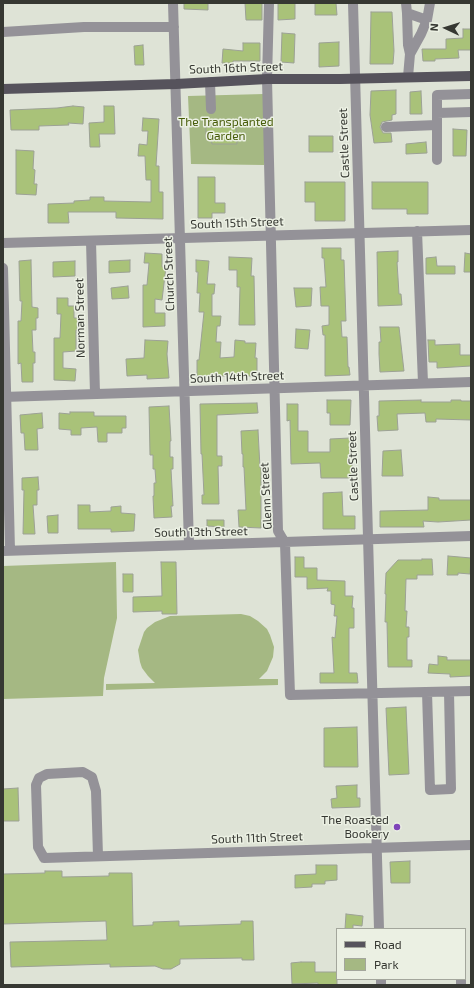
<!DOCTYPE html>
<style>
body{margin:0}
#map{position:relative;width:474px;height:988px;overflow:hidden;background:#dee3d6;font-family:"Exo 2",sans-serif}
canvas{display:block}
.frame{position:absolute;inset:0;border:4px solid #363832;pointer-events:none}
.legend{position:absolute;left:336px;top:928px;width:130px;height:52px;box-sizing:border-box;background:#ebf0e3;border:1px solid #a3a69c;margin:0;padding:5px 7px;list-style:none;font-size:12px;color:#363832}
.legend li{display:flex;align-items:center;gap:8px;height:20px}
.legend b{width:20px;border:1px solid #a3a69c}
.north{position:absolute;left:426px;top:8px;width:40px;height:40px;-webkit-text-stroke:3px #ebf0e3;paint-order:stroke;rotate:274deg;font-size:11px;font-weight:700;line-height:16px;text-align:center;color:#363832}
.north::after{content:'';display:block;margin:auto;width:14px;height:18px;background:#363832;clip-path:polygon(50% 0,100% 100%,50% 72%,0 100%)}
</style>
<div id="map">
<canvas width="474" height="988"></canvas>
<div class="frame"></div>
<ul class="legend">
<li><b style="height:5px;background:#56535c"></b>Road</li>
<li><b style="height:11px;background:#a5b883"></b>Park</li>
</ul>
<div class="north">N</div>
</div>
<script>
const g = document.querySelector('canvas').getContext('2d');
g.lineJoin = 'round';
function fillPath(path, color) {
  g.fillStyle = color;
  g.fill(path, 'evenodd');
}
function toPath(rows) {
  const path = new Path2D();
  for (const r of rows) {
    path.moveTo(r[0], r[1]);
    for (let i = 2; i < r.length; i += 2) path.lineTo(r[i], r[i + 1]);
  }
  return path;
}
function strokePath(path, color, width, dash) {
  g.strokeStyle = color;
  g.lineWidth = width;
  g.lineCap = dash ? 'butt' : 'round';
  g.setLineDash(dash || []);
  g.stroke(path);
}
function drawText(font, color, halo, rows, align = 'center') {
  g.font = font + ' "Exo 2",sans-serif';
  g.lineWidth = 3;
  g.setLineDash([]);
  g.textBaseline = 'middle';
  g.strokeStyle = halo;
  g.fillStyle = color;
  for (const [text, x, y, turn = 0] of rows) {
    g.save();
    g.translate(x, y);
    g.rotate((+turn || 0) * Math.PI / 180);
    g.textAlign = isNaN(turn) ? turn : align;
    if (halo) g.strokeText(text, 0, 0);
    g.fillText(text, 0, 0);
    g.restore();
  }
}
const green = toPath([
 [264,94,264,165,191,164,188,96],
 [116,562,117,618,104,678,103,696,3,699,3,566],
 [241,614,250,616,258,621,267,629,270,635,274,647,273,657,267,671,259,679,278,679,278,685,106,690,106,684,155,683,148,676,142,668,140,662,138,650,144,632,147,628,155,622,170,616]
]);
const building = toPath([
 [184,3,208,3,208,10,184,9,184,3],
 [245,3,262,3,262,20,246,20,245,3],
 [278,3,295,3,295,19,278,20,278,3],
 [315,3,336,3,337,15,315,15,315,3],
 [371,12,392,12,394,51,393,64,370,64,371,12],
 [463,29,471,29,471,50,458,50,459,58,435,59,435,61,423,61,422,49,446,49,446,39,463,38,463,29],
 [282,33,295,34,294,63,281,62,282,33],
 [339,42,339,66,319,67,319,43,339,42],
 [243,43,260,43,260,61,233,61,233,63,222,63,223,49,243,51,243,43],
 [143,45,144,65,135,65,134,46,143,45],
 [396,90,396,114,392,115,392,120,382,122,380,127,383,133,391,133,392,142,374,143,370,115,371,91,396,90],
 [421,91,422,114,410,114,410,92,421,91],
 [73,106,84,107,83,124,68,123,69,125,39,126,39,130,11,130,10,110,57,108,73,106],
 [104,106,114,106,115,134,99,134,100,147,90,147,89,123,104,122,104,106],
 [143,118,159,119,156,166,159,166,159,192,163,192,163,219,116,218,116,212,68,212,69,223,48,223,48,204,74,203,74,201,90,200,90,197,104,197,104,201,151,202,151,180,146,180,145,156,138,156,139,144,147,145,148,131,142,131,143,118],
 [206,127,236,127,237,144,212,144,211,138,206,138,206,127],
 [453,129,467,130,466,156,453,156,453,129],
 [309,136,333,136,333,152,309,152,309,136],
 [426,142,427,153,406,154,406,144,426,142],
 [16,150,34,151,33,169,35,170,34,184,37,184,36,195,16,194,16,150],
 [198,177,215,177,215,203,225,203,225,213,212,213,212,218,198,218,198,177],
 [305,182,345,182,345,221,315,221,315,202,305,202,305,182],
 [372,182,428,182,428,214,407,214,407,209,372,209,372,182],
 [322,248,341,248,341,260,344,260,346,321,341,321,342,337,347,337,348,367,349,367,350,375,325,376,325,335,323,335,322,326,329,325,329,306,321,306,320,287,326,287,324,258,322,258,322,248],
 [398,251,398,262,397,262,399,294,401,294,402,305,378,306,377,252,398,251],
 [145,253,162,254,162,267,166,267,162,300,155,299,155,313,165,313,165,326,143,327,143,285,147,285,149,263,144,263,145,253],
 [465,253,471,254,471,272,464,272,465,253],
 [229,257,252,258,251,276,254,276,255,325,239,325,240,287,237,287,237,270,229,270,229,257],
 [436,257,437,266,455,266,455,274,426,274,426,258,436,257],
 [31,260,32,307,38,308,38,318,36,318,36,330,32,330,33,352,35,352,35,363,33,363,33,382,22,382,21,363,18,364,18,321,21,321,22,301,20,301,19,261,31,260],
 [130,260,130,272,109,273,109,261,130,260],
 [196,260,209,261,207,284,215,284,214,294,212,294,212,316,221,316,220,326,217,326,216,342,221,342,220,358,234,357,235,340,245,341,245,343,256,343,255,358,257,358,257,376,208,376,208,378,197,378,197,360,199,360,204,312,199,312,200,293,197,293,198,272,196,272,196,260],
 [75,261,75,276,53,277,53,262,75,261],
 [128,286,129,298,112,299,111,288,128,286],
 [294,288,312,288,311,306,296,307,294,288],
 [57,298,68,298,68,306,74,306,74,318,78,318,77,331,76,330,76,351,63,352,63,368,76,369,75,381,54,380,54,338,60,338,61,314,57,314,57,298],
 [380,327,399,327,404,371,380,372,379,354,379,342,381,342,380,327],
 [296,329,310,330,308,349,295,348,296,329],
 [145,340,168,341,167,354,169,378,147,379,147,375,127,376,126,359,144,358,145,340],
 [428,340,435,340,435,345,460,344,460,355,471,355,471,366,437,368,437,362,429,362,428,340],
 [327,400,351,400,350,425,330,425,330,413,327,413,327,400],
 [421,400,421,402,451,402,451,400,461,400,461,401,471,401,471,420,436,419,436,422,426,422,425,413,397,414,398,430,378,431,377,416,379,416,379,401,421,400],
 [257,403,258,413,217,415,217,456,222,456,222,466,218,466,219,504,202,504,202,495,204,495,202,454,201,454,200,404,257,403],
 [287,404,298,404,298,431,308,431,308,452,330,452,330,439,350,438,350,452,352,452,352,478,321,478,320,463,291,464,290,420,287,421,287,404],
 [169,406,171,441,170,441,170,457,173,457,173,469,171,469,173,506,171,506,172,517,154,518,153,496,154,496,154,483,156,483,155,469,153,469,153,455,150,455,149,407,169,406],
 [70,412,94,412,94,416,126,416,126,428,122,428,122,433,107,433,107,442,98,442,97,427,81,428,81,435,71,435,71,430,59,429,59,413,70,414,70,412],
 [42,413,43,428,37,429,38,450,25,450,24,433,21,433,20,415,42,413],
 [258,430,260,468,261,468,261,528,239,527,238,510,246,510,244,467,243,467,243,454,242,454,241,431,258,430],
 [401,450,403,476,382,476,383,451,401,450],
 [38,477,39,490,37,490,37,505,33,505,35,534,23,534,24,490,22,490,22,478,38,477],
 [342,492,343,516,355,516,355,529,323,529,323,493,342,492],
 [428,497,439,498,439,500,471,500,471,520,438,522,423,521,424,527,380,527,380,511,428,510,428,497],
 [78,505,90,505,90,512,111,511,111,507,121,506,121,513,135,514,134,531,111,532,111,529,78,529,78,505],
 [58,515,58,533,48,533,47,516,58,515],
 [207,520,224,520,224,527,207,526,207,520],
 [448,556,471,558,470,574,458,573,458,575,447,575,448,556],
 [295,557,304,557,304,568,317,568,317,580,345,581,345,596,353,596,352,608,354,608,354,628,349,628,349,673,357,673,358,683,320,683,320,673,334,673,332,637,335,638,337,616,334,616,335,605,331,604,331,591,327,591,328,588,307,589,307,577,295,577,295,557],
 [422,559,432,559,433,575,417,575,417,579,406,579,405,611,407,611,406,627,409,627,409,637,407,637,407,660,412,660,412,667,388,667,387,622,385,622,386,594,385,594,386,573,398,560,422,560,422,559],
 [161,562,176,562,177,614,162,614,162,611,133,612,133,597,162,596,161,562],
 [123,574,133,574,133,592,123,592,123,574],
 [438,656,447,657,447,660,471,660,471,676,450,677,450,674,428,673,429,664,438,665,438,656],
 [406,707,409,774,389,775,386,708,406,707],
 [357,727,358,767,324,767,324,728,357,727],
 [357,785,357,798,360,798,360,807,332,808,331,799,337,798,336,786,357,785],
 [18,788,19,821,3,821,3,789,18,788],
 [410,861,410,883,391,883,390,862,410,861],
 [316,865,337,865,337,880,325,881,325,884,312,884,312,887,295,888,295,875,316,874,316,865],
 [45,871,62,871,62,877,109,876,109,873,132,873,133,926,153,925,153,922,179,921,179,926,241,924,241,921,253,921,254,960,242,960,242,958,180,959,180,964,171,969,163,969,155,966,110,967,110,964,11,967,10,942,107,940,106,921,3,924,3,874,45,873,45,871],
 [346,914,363,916,362,926,353,925,353,929,345,929,346,914],
 [301,962,315,962,315,972,337,972,337,985,318,985,318,983,292,984,291,963,301,962]
]);
const minor = toPath([
 [173,3,189,545],
 [269,3,267,79,278,531,285,543,290,695,471,691],
 [353,3,379,929],
 [406,3,407,13,427,20],
 [407,13,408,45,410,54],
 [3,32,84,27,174,27],
 [408,77,410,54,421,34,427,20,430,3],
 [210,82,211,109],
 [437,113,437,95,471,94],
 [386,127,437,125],
 [437,160,437,113,471,112],
 [417,231,423,383],
 [91,241,95,394],
 [3,243,471,230],
 [3,268,10,550],
 [3,397,471,382],
 [3,551,471,536],
 [427,692,430,790,451,789,449,692],
 [98,856,96,791,92,777,83,772,47,774,39,778,36,785,38,847,44,858,471,845],
 [381,979,381,985],
 [461,979,461,985]
]);
const major = toPath([
 [3,89,176,84,267,79,340,79,471,76]
]);
const markers = [
 [397,827,4,"#7e43b9"]
];
const streetNames = [
 ["South 16th Street",236,68,-2],
 ["Castle Street",344,143,-92],
 ["South 15th Street",237,223,-2],
 ["Church Street",169,274,-92],
 ["Norman Street",80,318,-91],
 ["South 14th Street",237,377,-2],
 ["Castle Street",353,466,-92],
 ["Glenn Street",266,496,-93],
 ["South 13th Street",201,532,-1],
 ["South 11th Street",257,838,-2]
];
const parkNames = [
 ["The Transplanted",226,122],
 ["Garden",226,136]
];
const poiNames = [
 ["The Roasted",389,820],
 ["Bookery",389,834]
];
fillPath(green, '#a5b883');
fillPath(building, '#a9c279');
strokePath(building, '#9ca195', 1);
strokePath(minor, '#949298', 10);
strokePath(major, '#56535c', 10);
for (const [x, y, r, color] of markers) {
  const dot = new Path2D();
  dot.arc(x, y, r, 0, 2 * Math.PI);
  g.fillStyle = color;
  g.fill(dot);
  strokePath(dot, '#ebf0e3', 1.5);
}
drawText('12px', '#363832', '#ebf0e3', streetNames);
drawText('12px', '#485d0a', '#ebf0e3', parkNames);
drawText('12px', '#363832', '#ebf0e3', poiNames, 'right');
</script>
